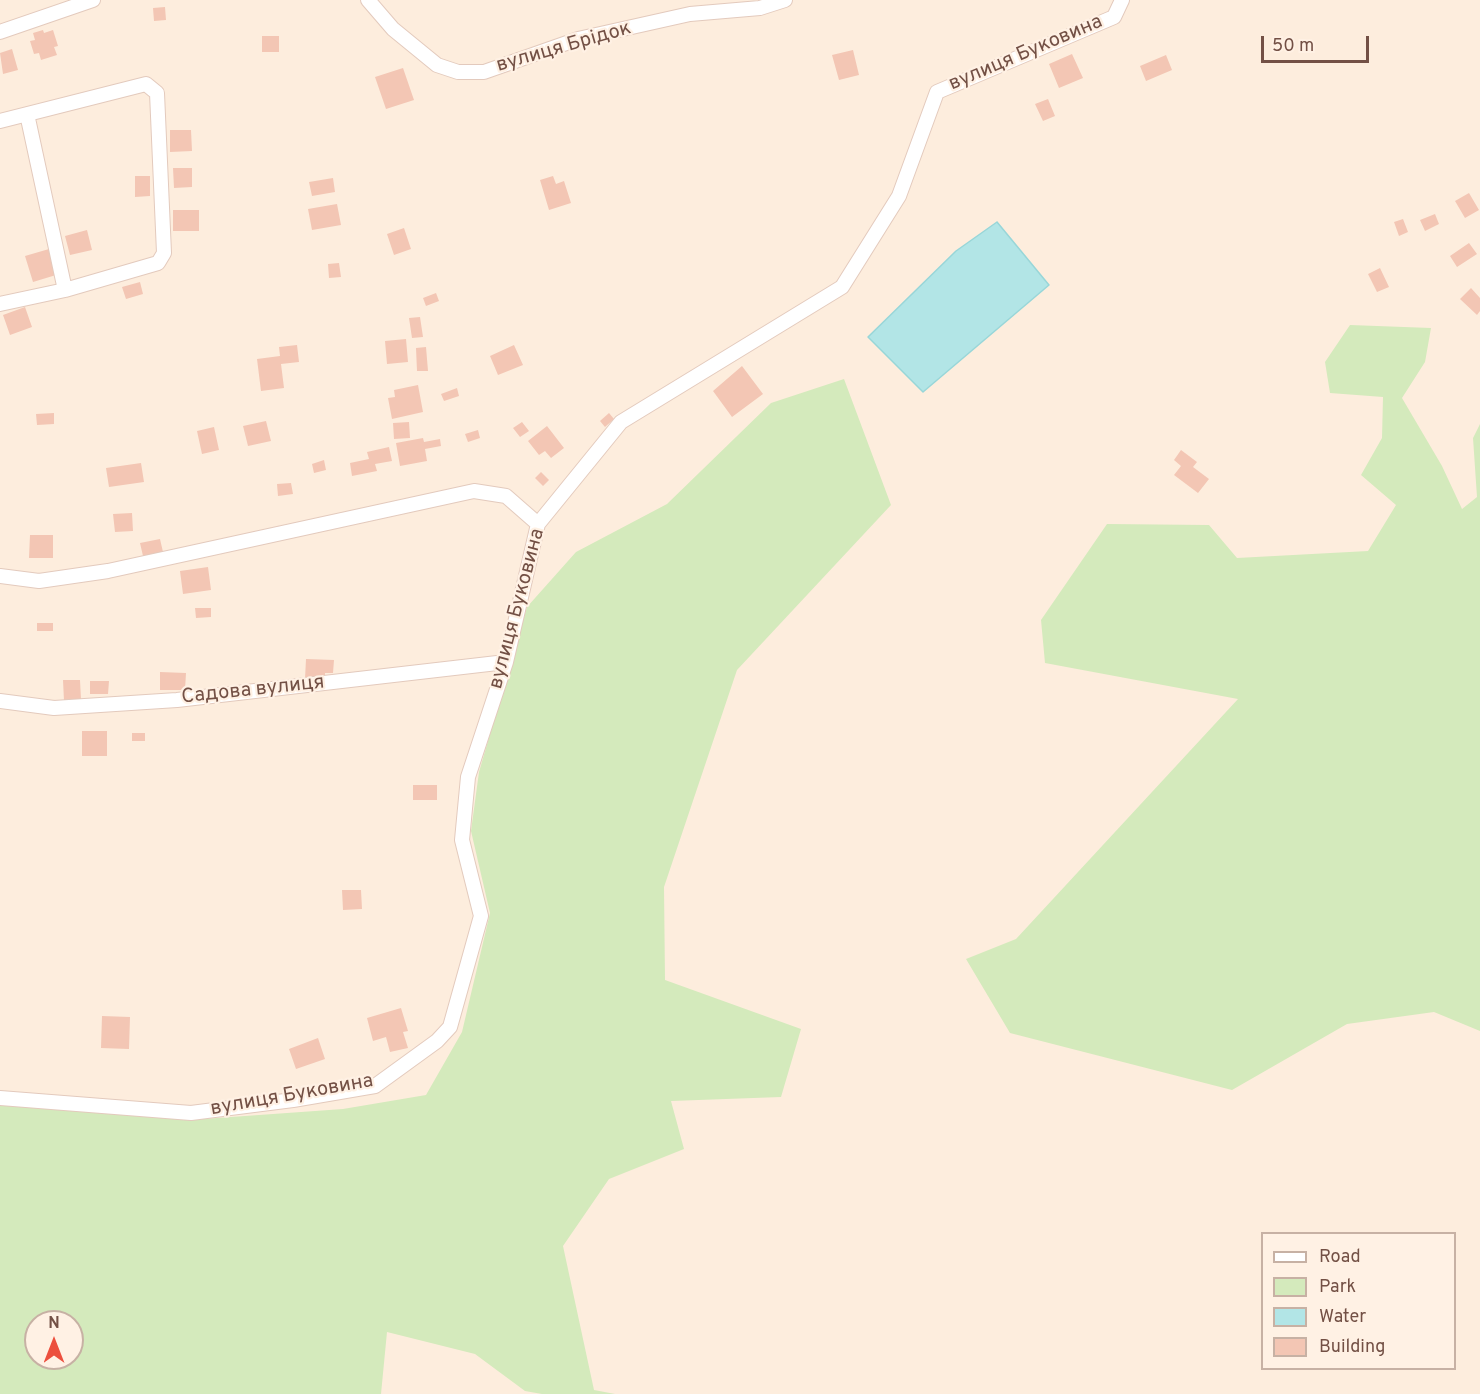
<!DOCTYPE html>
<meta charset="utf-8">
<style>
body{margin:0}
#map{position:relative;width:1480px;height:1394px;overflow:hidden;background:#fdeddd;font-family:Overpass,sans-serif}
canvas{display:block}
.legend{position:absolute;left:1261px;top:1232px;width:195px;height:138px;box-sizing:border-box;background:#fff1e4;border:2px solid #c7b1a4;margin:0;padding:8px 10px;list-style:none;font-size:18px;color:#735045}
.legend li{display:flex;align-items:center;gap:12px;height:30px}
.legend b{width:30px;border:2px solid #c7b1a4}
.north{position:absolute;left:24px;top:1310px;width:60px;height:60px;box-sizing:border-box;background:#fff1e4;border:2px solid #c7b1a4;border-radius:50%;rotate:0deg;font-size:16px;font-weight:700;line-height:24px;text-align:center;color:#735045}
.north::after{content:'';display:block;margin:auto;width:21px;height:27px;background:#ec4f3d;clip-path:polygon(50% 0,100% 100%,50% 72%,0 100%)}
.scale{position:absolute;left:1261px;top:36px;width:108px;height:27px;box-sizing:border-box;border:3px solid #735045;border-top:0;padding-left:8px;font-size:18px;line-height:21px;white-space:nowrap;color:#735045;-webkit-text-stroke:4px #fff1e4;paint-order:stroke}
</style>
<div id="map">
<canvas width="1480" height="1394"></canvas>
<ul class="legend">
<li><b style="height:8px;background:#fff"></b>Road</li>
<li><b style="height:16px;background:#d4eabc"></b>Park</li>
<li><b style="height:16px;background:#b2e5e6"></b>Water</li>
<li><b style="height:16px;background:#f3c6b4"></b>Building</li>
</ul>
<div class="north">N</div>
<div class="scale">50 m</div>
</div>
<script>
const g = document.querySelector('canvas').getContext('2d');
g.lineJoin = 'round';
function fillPath(path, color) {
  g.fillStyle = color;
  g.fill(path, 'evenodd');
}
function toPath(rows) {
  const path = new Path2D();
  for (const r of rows) {
    path.moveTo(r[0], r[1]);
    for (let i = 2; i < r.length; i += 2) path.lineTo(r[i], r[i + 1]);
  }
  return path;
}
function strokePath(path, color, width, dash) {
  g.strokeStyle = color;
  g.lineWidth = width;
  g.lineCap = dash ? 'butt' : 'round';
  g.setLineDash(dash || []);
  g.stroke(path);
}
function drawText(font, color, halo, rows, align = 'center') {
  g.font = font + ' Overpass,sans-serif';
  g.lineWidth = 4.5;
  g.setLineDash([]);
  g.textBaseline = 'middle';
  g.strokeStyle = halo;
  g.fillStyle = color;
  for (const [text, x, y, turn = 0] of rows) {
    g.save();
    g.translate(x, y);
    g.rotate((+turn || 0) * Math.PI / 180);
    g.textAlign = isNaN(turn) ? turn : align;
    if (halo) g.strokeText(text, 0, 0);
    g.fillText(text, 0, 0);
    g.restore();
  }
}
const green = toPath([
 [1350,325,1431,328,1425,362,1402,398,1442,466,1462,509,1477,497,1473,438,1480,424,1480,1031,1434,1012,1347,1024,1232,1090,1010,1033,966,959,1016,939,1238,699,1045,663,1041,620,1107,524,1209,525,1237,558,1368,551,1396,505,1361,475,1382,438,1383,397,1330,393,1325,362],
 [844,379,891,505,737,670,664,887,665,980,801,1029,781,1097,671,1101,684,1149,609,1179,563,1246,594,1390,615,1394,542,1394,525,1391,475,1354,387,1332,381,1394,0,1394,0,1103,189,1120,343,1109,426,1095,462,1032,490,913,471,831,479,772,527,607,576,552,667,504,771,403],
 [36,1322,72,1322,72,1358,36,1358]
]);
const water = toPath([
 [997,222,1049,285,923,392,868,337,956,251,997,222]
]);
const building = toPath([
 [165,7,166,20,154,21,153,8],
 [43,30,44,33,53,30,58,46,54,47,57,55,41,60,39,53,34,54,30,41,35,40,33,33],
 [262,36,279,36,279,52,262,52],
 [12,49,18,70,3,74,0,53],
 [853,50,859,75,839,80,832,55],
 [1072,54,1083,78,1059,88,1049,64],
 [1166,55,1172,70,1146,81,1140,66],
 [403,68,414,100,386,109,375,77],
 [1048,99,1055,116,1043,121,1035,104],
 [170,130,191,130,192,151,170,152],
 [173,168,192,168,192,187,174,188],
 [135,176,150,176,150,196,135,197],
 [553,176,556,184,564,181,571,203,549,210,540,180],
 [333,178,335,192,312,196,309,182],
 [1469,193,1479,210,1465,218,1455,201],
 [337,204,341,225,312,230,308,209],
 [173,210,199,210,199,231,173,231],
 [1435,214,1439,224,1425,231,1420,220],
 [1403,219,1408,232,1399,236,1394,222],
 [404,228,411,249,394,255,387,234],
 [87,230,92,250,70,255,65,236],
 [1469,243,1477,254,1457,267,1450,256],
 [49,249,56,275,33,282,25,256],
 [339,263,341,277,329,278,328,264],
 [1380,268,1389,287,1377,292,1368,274],
 [140,282,143,294,126,299,122,287],
 [1471,288,1480,298,1480,311,1477,315,1460,299],
 [436,293,439,301,426,306,423,298],
 [25,307,32,327,10,335,3,315],
 [420,317,423,337,412,338,409,318],
 [406,339,408,362,387,364,385,341],
 [297,345,299,362,281,364,284,388,261,391,257,359,280,356,279,347],
 [514,345,523,365,498,375,490,356],
 [426,347,428,371,417,371,416,348],
 [742,366,763,394,732,417,713,391],
 [418,385,423,412,392,419,388,398,395,397,394,390],
 [457,388,459,396,444,401,441,394],
 [54,413,54,424,37,425,36,414],
 [609,413,614,419,605,427,600,421],
 [266,421,271,441,248,446,243,426],
 [409,422,410,438,394,439,393,423],
 [522,422,529,431,520,437,513,428],
 [547,426,564,448,551,458,545,451,539,455,528,441],
 [214,427,219,450,202,454,197,431],
 [478,430,480,438,468,442,465,434],
 [423,438,424,442,440,439,441,446,425,449,427,461,400,466,396,443],
 [389,447,392,461,375,464,377,471,352,476,350,463,369,459,367,452],
 [1181,450,1197,462,1193,467,1209,479,1198,493,1174,475,1181,466,1174,460],
 [324,460,326,470,314,473,312,464],
 [141,463,144,482,109,487,106,468],
 [541,472,549,480,543,486,535,478],
 [291,483,293,494,278,496,277,484],
 [132,513,133,531,115,532,113,514],
 [30,535,53,535,53,558,29,558],
 [160,539,163,552,143,556,140,543],
 [208,567,211,590,183,594,180,571],
 [195,608,211,608,211,617,196,618],
 [37,623,53,623,53,631,37,631],
 [306,659,334,660,333,673,325,673,325,679,305,679],
 [160,672,186,673,185,690,160,690],
 [63,680,80,680,81,700,64,701],
 [90,681,109,681,108,694,90,694],
 [82,731,107,731,107,756,82,756],
 [132,733,145,733,145,741,132,741],
 [413,785,437,785,437,800,413,800],
 [342,890,361,890,362,909,343,910],
 [401,1008,408,1031,403,1032,408,1048,390,1052,386,1037,373,1041,367,1018],
 [102,1016,130,1017,129,1049,101,1048],
 [318,1038,325,1059,296,1069,289,1049]
]);
const street = toPath([
 [368,0,393,29,437,65,458,72,484,72,578,39,690,14,760,8,785,0],
 [0,32,93,0],
 [27,114,65,290],
 [0,121,146,84,157,93,164,253,158,263,65,290,0,304],
 [0,576,39,581,108,571,474,491,506,496,538,524],
 [0,701,54,708,177,700,506,662],
 [0,1098,191,1113,293,1100,375,1086,437,1041,450,1027,481,916,462,840,468,777,506,662,538,524,621,422,842,287,899,196,937,92,1114,17,1122,0]
]);
const streetNames = [
 ["вулиця Брідок",564,48,-16],
 ["вулиця Буковина",1026,54,-23],
 ["вулиця Буковина",518,609,-75],
 ["Садова вулиця",253,691,-6],
 ["вулиця Буковина",292,1096,-10]
];
fillPath(green, '#d4eabc');
fillPath(water, '#b2e5e6');
strokePath(water, '#98d6d8', 1.5);
fillPath(building, '#f3c6b4');
strokePath(street, '#e3cabd', 16);
strokePath(street, '#fff', 14);
drawText('20px', '#735045', '#fff1e4', streetNames);
</script>
